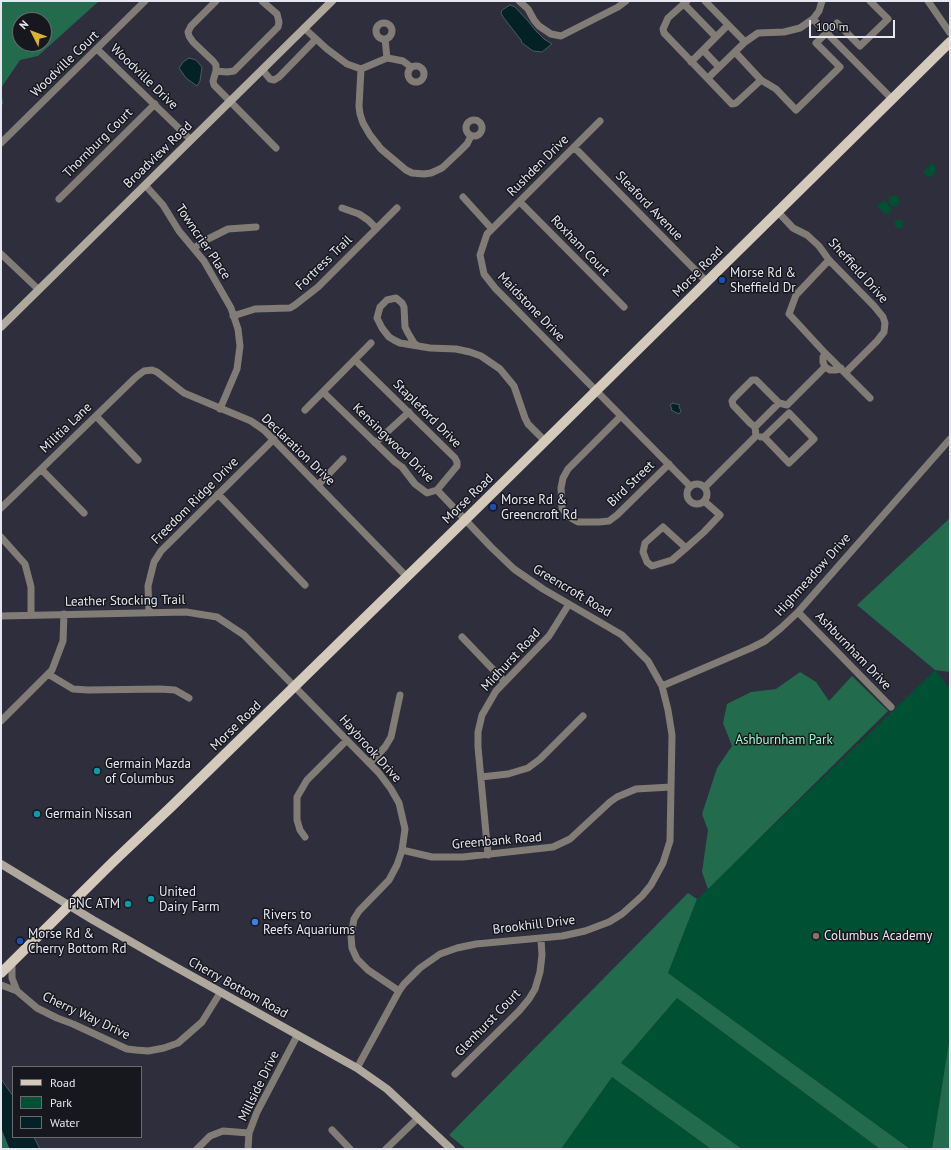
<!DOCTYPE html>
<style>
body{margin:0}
#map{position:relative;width:951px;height:1150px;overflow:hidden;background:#2e2e3d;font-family:"PT Sans",sans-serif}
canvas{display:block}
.frame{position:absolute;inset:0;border:2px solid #e7e7f1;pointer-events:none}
.legend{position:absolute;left:12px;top:1066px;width:130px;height:72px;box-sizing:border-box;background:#17171e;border:1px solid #6a6a72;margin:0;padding:5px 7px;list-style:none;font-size:12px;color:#e7e7f1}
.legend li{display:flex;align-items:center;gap:8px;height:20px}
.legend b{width:20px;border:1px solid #6a6a72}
.north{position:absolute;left:12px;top:12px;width:40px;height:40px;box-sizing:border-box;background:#17171e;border:1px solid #6a6a72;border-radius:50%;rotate:312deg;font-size:11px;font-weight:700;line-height:16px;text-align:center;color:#e7e7f1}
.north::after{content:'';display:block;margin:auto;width:14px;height:18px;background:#dcb233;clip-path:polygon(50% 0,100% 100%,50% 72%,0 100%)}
.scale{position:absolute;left:809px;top:20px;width:86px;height:18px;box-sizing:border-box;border:2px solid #e7e7f1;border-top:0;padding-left:5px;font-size:12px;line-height:14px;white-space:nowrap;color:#e7e7f1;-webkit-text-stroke:3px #17171e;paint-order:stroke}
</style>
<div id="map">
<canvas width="951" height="1150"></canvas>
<div class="frame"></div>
<ul class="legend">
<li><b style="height:5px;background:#d3cabb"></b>Road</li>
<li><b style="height:11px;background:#005034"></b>Park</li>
<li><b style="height:11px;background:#042125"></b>Water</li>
</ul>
<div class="north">N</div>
<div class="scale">100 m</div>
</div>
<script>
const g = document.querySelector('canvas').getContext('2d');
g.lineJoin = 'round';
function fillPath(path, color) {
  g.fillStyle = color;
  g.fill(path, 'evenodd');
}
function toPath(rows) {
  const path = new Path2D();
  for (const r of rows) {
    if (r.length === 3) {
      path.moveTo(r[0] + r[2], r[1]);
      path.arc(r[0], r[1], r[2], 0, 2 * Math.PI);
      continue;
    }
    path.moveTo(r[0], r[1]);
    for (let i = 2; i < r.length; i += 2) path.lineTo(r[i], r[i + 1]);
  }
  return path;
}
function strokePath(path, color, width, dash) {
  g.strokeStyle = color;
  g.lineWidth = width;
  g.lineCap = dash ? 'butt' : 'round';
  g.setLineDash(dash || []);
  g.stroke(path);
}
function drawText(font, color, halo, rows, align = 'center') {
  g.font = font + ' "PT Sans",sans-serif';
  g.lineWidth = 3;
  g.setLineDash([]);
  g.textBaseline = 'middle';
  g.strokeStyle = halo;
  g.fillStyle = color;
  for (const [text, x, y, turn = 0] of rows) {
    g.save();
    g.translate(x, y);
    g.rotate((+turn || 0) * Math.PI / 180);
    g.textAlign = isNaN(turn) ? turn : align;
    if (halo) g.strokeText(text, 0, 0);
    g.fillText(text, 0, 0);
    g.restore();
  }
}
const green = toPath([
 [932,163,936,168,935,173,932,176,928,177,923,172],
 [894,201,5.5],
 [884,200,892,209,886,215,877,206],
 [899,224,4.5],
 [935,670,950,689,950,1036,932,1149,910,1149,668,973,697,899,753,845,753,842,756,842],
 [677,998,880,1149,742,1149,621,1063],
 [612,1077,711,1149,561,1149]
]);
const forest = toPath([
 [1,1,99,1,38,56,20,60,1,88,3,104,1,106],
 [20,20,44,20,44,44,20,44],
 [950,518,950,672,935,670,857,605],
 [800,672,816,682,829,701,852,676,888,711,708,889,702,872,708,830,702,814,717,768,732,746,723,723,727,704,751,692,776,689],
 [688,893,697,899,668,973,910,1149,880,1149,677,998,621,1063,742,1149,711,1149,612,1077,561,1149,466,1149,449,1135],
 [950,1036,950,1149,932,1149],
 [1,1129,5,1137,9,1149,1,1149]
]);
const water = toPath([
 [510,5,515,7,528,21,536,31,544,39,552,44,542,52,533,51,522,43,521,40,503,17,501,13,502,10,510,5],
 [189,58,196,60,202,67,200,81,197,86,186,78,179,68,183,62,189,58],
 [673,403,680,405,679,407,681,411,679,414,671,410,672,409,670,405,673,403],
 [1,1079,13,1096,13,1137,34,1137,40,1149,9,1149,1,1129,1,1079]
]);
const street = toPath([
 [216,1,191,26,188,32,189,36,193,42,213,61,216,65,216,71,213,81,214,85,276,148],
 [519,1,528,9,534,20,539,26,551,34,561,36,618,7,626,1],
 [687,1,668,18,663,29,664,33,732,104,736,103,761,80],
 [705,1,745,42],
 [928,1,950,33],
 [684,4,716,37],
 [813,19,892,99],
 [384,31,8],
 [304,28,327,49,347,64,361,69,387,58,393,59,403,61,411,67],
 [385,39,387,58],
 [97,49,191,140],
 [703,50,719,67],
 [735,52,761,80,776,89,796,110,840,67,816,43,837,23,860,46,888,19,870,1],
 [691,62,728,25],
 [416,74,8],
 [263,69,265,73,270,79,274,80,279,77,316,39],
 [361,69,359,106,360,114,363,123,370,135,381,149,406,170,412,173,424,174,431,173,442,168,458,153,467,144,471,136],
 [216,71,227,72,234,71,278,27,279,22,277,14,262,1],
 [708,78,745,42,758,33,784,32,800,28,813,19,819,11,822,1],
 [474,128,8],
 [600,121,487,234,480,255,484,274,495,288,690,486],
 [1,143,145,1],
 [574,147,707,282],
 [145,185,163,205,179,231,204,261,231,308,238,329,240,346,237,369,220,409],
 [463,197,492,229],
 [59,199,155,104],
 [520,202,624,307],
 [342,208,359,214,368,220,376,228],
 [778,212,793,228,807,235,819,246,829,260,874,306,883,317,885,323,884,332,877,341,846,372],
 [194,248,204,241,228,229,256,227],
 [1,254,38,289],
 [829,260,796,295,789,314,825,353,870,398],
 [233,316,255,309,290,308,295,305,318,287,397,208],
 [418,346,400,343,394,340,389,337,382,328,377,318,380,307,387,300,396,298,402,303,404,307,405,327,408,333,414,343,418,346,430,348,456,349,470,352,481,356,500,369,514,386,525,418,528,424,545,441],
 [825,353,823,357,823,362,825,367,830,370,836,370,841,368],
 [355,360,455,458,457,462,457,466,437,490],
 [323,392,395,462,402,467,415,484,427,493,437,490],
 [305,410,371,343],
 [96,416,138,460],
 [621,416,568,469,563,478,561,488,562,508,569,517,578,522,599,522,609,521,617,515,669,464],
 [755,427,750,423,733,405,732,401,734,398,752,380,756,380,779,403],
 [761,437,764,437,789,413],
 [764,437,789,463,814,439,789,413],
 [375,443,409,412],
 [41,469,84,513],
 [697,494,10],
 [318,485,343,459],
 [705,487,756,436,755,427,779,403,787,405,825,367],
 [218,494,305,585],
 [1,508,136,377,144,371,152,370,157,372,184,393,251,421,264,430,407,577],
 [1,537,25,564,31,587,31,615],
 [686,548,663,527,645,543,643,552,647,562,652,566,672,560,686,548,704,532,720,515,704,501],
 [149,612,148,586,154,562,161,551,274,439],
 [798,612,891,707],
 [1,616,186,612,217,617,244,635,379,773,391,789,399,803,405,829,402,850,397,865,389,880,359,911,354,919,351,936,352,948,357,959,368,970,399,991],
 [462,637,505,682],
 [48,674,73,689,88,690,160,689,175,690,189,698],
 [662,686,751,648,765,641,781,628,798,612,950,439],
 [1,721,52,670,63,641,64,614],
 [370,763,385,747,391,737,400,695],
 [481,777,508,774,528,768,540,759,583,716],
 [305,837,300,830,297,820,297,797,307,780,347,740],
 [402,850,432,857,463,857,553,847,570,839,610,802,617,797,636,789,671,787],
 [488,855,478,747,478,732,482,715,496,691,549,636,569,604],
 [12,962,12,978,17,991],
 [1,985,17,991,37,1008,57,1018,73,1024,127,1049,136,1050,148,1051,164,1048,178,1043,202,1022,220,993],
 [357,1068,399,991,404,984,420,968,440,954,457,948,476,944,562,936,585,931,609,922,622,914,642,896,651,885,663,863,670,841,672,735,668,710,662,686,648,661,622,635,543,589,514,569,491,547,437,490],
 [455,1074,519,1011,529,999,535,989,540,972,542,955,541,939],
 [332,1130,350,1149],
 [197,1149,210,1136,223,1131,249,1133],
 [248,1149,249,1133,257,1112,297,1036],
 [386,1149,418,1118]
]);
const secondary = toPath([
 [1,327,332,1],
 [1,864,93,920,163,960,357,1068,387,1089,451,1149]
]);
const primary = toPath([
 [1,973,114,861,172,806,465,520,950,42]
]);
const markers = [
 [722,280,4,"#1a4fb4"],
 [493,507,4,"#1a4fb4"],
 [97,771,4,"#0f9aa8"],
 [37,814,4,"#0f9aa8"],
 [151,899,4,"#0f9aa8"],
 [128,904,4,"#0f9aa8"],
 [255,922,4,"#3f7fe0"],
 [816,936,4,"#8d6e63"],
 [20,941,4,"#1a4fb4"]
];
const streetNames = [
 ["Woodville Court",65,64,-44],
 ["Woodville Drive",144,77,44],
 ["Thornburg Court",98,143,-45],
 ["Broadview Road",158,155,-44],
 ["Rushden Drive",538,166,-45],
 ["Sleaford Avenue",649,206,46],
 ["Towncrier Place",203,242,56],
 ["Roxham Court",580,246,46],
 ["Fortress Trail",324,263,-44],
 ["Sheffield Drive",858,271,48],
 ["Morse Road",698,272,-45],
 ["Maidstone Drive",531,307,46],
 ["Stapleford Drive",427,414,45],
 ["Militia Lane",66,428,-44],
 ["Kensingwood Drive",393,443,44],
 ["Declaration Drive",298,450,44],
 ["Bird Street",631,484,-44],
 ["Morse Road",468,499,-44],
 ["Freedom Ridge Drive",195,501,-45],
 ["Highmeadow Drive",813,575,-48],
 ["Greencroft Road",572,591,31],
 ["Leather Stocking Trail",125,601,-1],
 ["Ashburnham Drive",853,651,46],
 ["Midhurst Road",511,660,-47],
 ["Morse Road",236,726,-44],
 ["Haybrook Drive",370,749,48],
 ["Greenbank Road",497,841,-5],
 ["Brookhill Drive",534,925,-7],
 ["Cherry Bottom Road",238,988,29],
 ["Cherry Way Drive",86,1016,25],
 ["Glenhurst Court",488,1023,-46],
 ["Millside Drive",259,1086,-64]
];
const poiNames = [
 ["Morse Rd &",730,273],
 ["Sheffield Dr",730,288],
 ["Morse Rd &",501,500],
 ["Greencroft Rd",501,515],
 ["Germain Mazda",105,764],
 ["of Columbus",105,779],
 ["Germain Nissan",45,814],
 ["United",159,892],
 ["Dairy Farm",159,907],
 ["PNC ATM",120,904,"right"],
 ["Rivers to",263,915],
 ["Reefs Aquariums",263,930],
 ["Morse Rd &",28,934],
 ["Cherry Bottom Rd",28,949],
 ["Columbus Academy",824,936]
];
const parkNames = [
 ["Ashburnham Park",784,740]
];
fillPath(green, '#005034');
fillPath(forest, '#236b4d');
fillPath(water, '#042125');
strokePath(water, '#485c62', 1);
strokePath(street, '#817d76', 7);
strokePath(secondary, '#afa99d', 8);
strokePath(primary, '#d3cabb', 10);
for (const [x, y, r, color] of markers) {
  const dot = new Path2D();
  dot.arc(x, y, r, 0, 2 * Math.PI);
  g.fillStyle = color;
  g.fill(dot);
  strokePath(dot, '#17171e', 1.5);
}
drawText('13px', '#e7e7f1', '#17171e', streetNames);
drawText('13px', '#e7e7f1', '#17171e', poiNames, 'left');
drawText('13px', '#98fdcd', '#17171e', parkNames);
</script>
